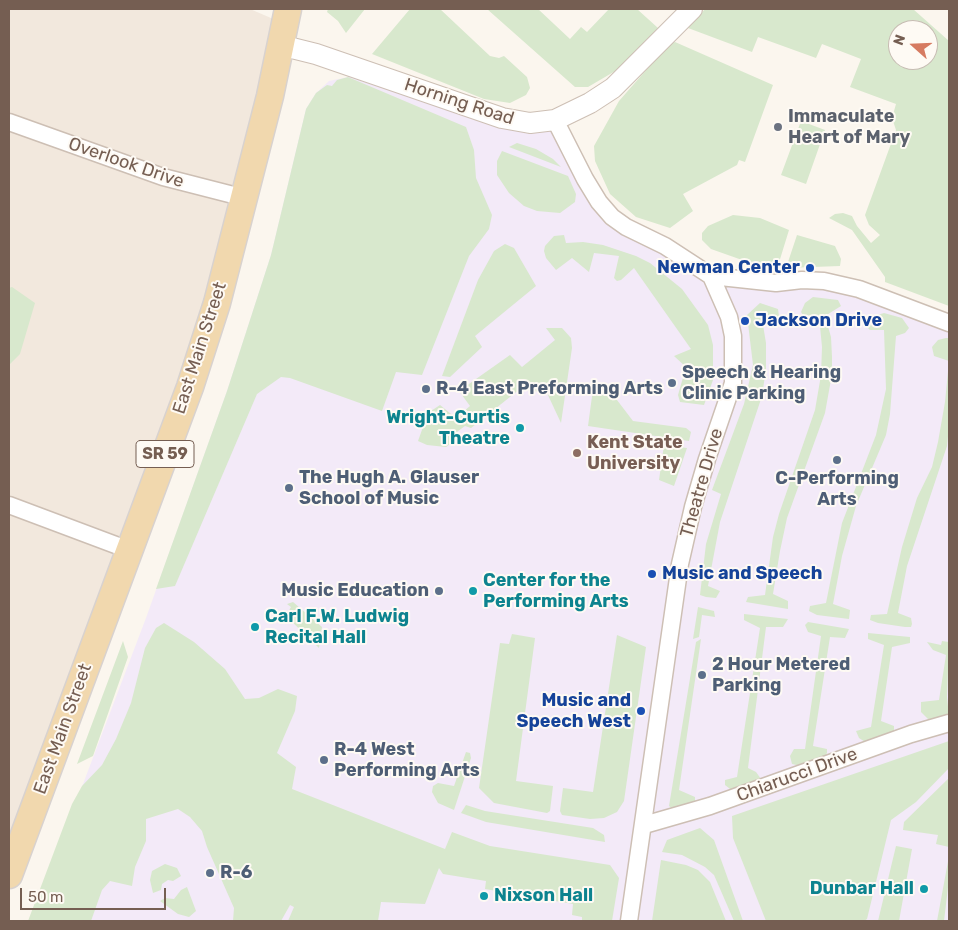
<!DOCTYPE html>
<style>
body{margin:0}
#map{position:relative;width:958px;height:930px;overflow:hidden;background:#fbf6ee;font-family:Rubik,sans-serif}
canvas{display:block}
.frame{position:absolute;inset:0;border:10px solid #755e52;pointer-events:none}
.north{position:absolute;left:888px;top:20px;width:50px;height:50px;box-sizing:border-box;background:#fefaf4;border:1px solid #c7bcb3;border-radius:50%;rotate:290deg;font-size:14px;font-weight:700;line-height:20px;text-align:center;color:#755e52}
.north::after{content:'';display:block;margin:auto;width:18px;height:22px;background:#d67b61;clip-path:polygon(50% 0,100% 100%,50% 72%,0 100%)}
.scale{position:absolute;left:20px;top:888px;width:146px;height:22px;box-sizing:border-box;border:2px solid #755e52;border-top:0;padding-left:6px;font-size:15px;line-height:18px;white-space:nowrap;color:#755e52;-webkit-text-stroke:4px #fefaf4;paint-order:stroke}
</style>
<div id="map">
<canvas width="958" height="930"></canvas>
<div class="frame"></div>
<div class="north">N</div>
<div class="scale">50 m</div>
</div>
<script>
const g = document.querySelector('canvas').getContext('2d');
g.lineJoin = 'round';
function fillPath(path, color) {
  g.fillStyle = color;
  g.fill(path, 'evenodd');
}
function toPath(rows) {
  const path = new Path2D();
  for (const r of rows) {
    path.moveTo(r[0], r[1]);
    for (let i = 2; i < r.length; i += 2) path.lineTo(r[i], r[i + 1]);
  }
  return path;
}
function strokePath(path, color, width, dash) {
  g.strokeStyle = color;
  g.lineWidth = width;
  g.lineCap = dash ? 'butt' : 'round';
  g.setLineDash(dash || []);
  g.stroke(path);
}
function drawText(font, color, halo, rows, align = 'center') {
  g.font = font + ' Rubik,sans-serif';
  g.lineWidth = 4;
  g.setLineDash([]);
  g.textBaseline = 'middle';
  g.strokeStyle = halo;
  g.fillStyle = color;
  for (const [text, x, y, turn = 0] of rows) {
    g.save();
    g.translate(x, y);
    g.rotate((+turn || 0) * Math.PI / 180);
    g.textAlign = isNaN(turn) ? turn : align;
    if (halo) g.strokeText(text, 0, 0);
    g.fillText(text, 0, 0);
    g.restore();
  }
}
const residential = toPath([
 [9,9,250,9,285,24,245,198,9,875]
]);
const education = toPath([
 [350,66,493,115,555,120,599,202,711,276,802,280,949,323,949,921,31,921,146,618,227,391,271,255,306,109,316,93,329,81,348,77]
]);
const green = toPath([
 [328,9,365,9,346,33,338,21,327,12],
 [410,9,440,9,490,56,499,58,504,56,527,77,530,88,526,95,510,103,484,99,372,54],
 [487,9,538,9,570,39,581,27,587,32,609,9,637,9,658,28,617,70,588,87,575,87],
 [705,9,913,9,949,41,949,306,885,282,885,277,852,230,829,218,835,214,843,213,852,216,857,226,871,243,880,235,869,225,865,215,896,130,892,118,896,104,850,87,861,59,822,44,816,58,758,37,752,52,688,28],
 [898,30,928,30,928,60,898,60],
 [675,42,773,85,745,162,739,160,737,165,683,194,693,211,670,228,636,217,610,194,595,161,594,146,619,101,669,44],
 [348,77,466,127,474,150,476,178,492,215,489,229,469,256,422,375,396,372,382,411,290,378,281,377,257,394,175,586,156,589,227,391,271,255,306,109,316,93,327,85,332,86,337,80],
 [801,121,825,130,806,184,781,175],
 [517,143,536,149,553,159,561,167,509,147],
 [502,151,568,176,576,194,575,202,560,213,537,211,524,206,509,193,497,175,497,161],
 [733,215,760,218,789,230,777,269,759,266,711,249,702,240,702,233,708,226],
 [564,235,566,243,583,242,603,245,636,256,650,263,682,289,708,325,713,345,713,380,704,405,680,402,678,395,686,367,674,356,691,349,634,268,621,280,617,281,614,278,619,256,594,253,589,272,572,258,556,270,546,258,544,251,545,246,554,236],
 [797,235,835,246,841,259,840,266,786,268],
 [505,244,514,248,536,286,475,336,482,347,450,377,442,376,478,280,494,251],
 [12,287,35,303,20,354,9,365,9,288],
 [813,297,838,300,841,306,825,316,831,337,832,357,832,374,825,413,787,518,780,551,773,594,788,601,788,609,746,602,748,597,765,595,773,537,779,514,815,410,821,375,822,347,819,316,803,315,801,312,805,303],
 [760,303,778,309,779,316,763,325,766,343,766,369,762,396,720,522,708,586,720,591,716,598,706,597,700,595,706,544,721,494,712,490,744,404,753,365,747,315],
 [884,313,902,318,909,328,905,333,896,336,890,414,886,435,856,506,842,556,833,604,850,610,849,619,817,615,809,611,810,606,826,603,842,523,876,435,886,389,884,330,870,330,867,327,874,316],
 [546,328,562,328,571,338,572,348,561,423,547,393,520,389,471,428,465,426,454,434,453,442,446,447,427,445,418,441,428,413,440,405,456,418,470,406,459,391,510,355,522,367,555,340],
 [946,338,949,338,949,427,947,446,907,566,898,613,911,618,912,624,911,627,905,627,878,623,870,620,871,615,887,614,902,547,917,498,932,467,938,442,945,402,949,361,934,356,932,347,938,340],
 [604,383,633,421,686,428,691,432,689,441,588,426,593,389,598,384],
 [664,445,687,448,674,486,659,480],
 [293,602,322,627,319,648,286,616,291,607,287,604],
 [698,607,714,611,715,617,702,615,699,637,693,639],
 [744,614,788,619,783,627,766,627,748,768,756,772,761,779,734,792,725,785,725,780,737,777,760,628,744,620],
 [808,622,849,629,845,638,830,637,813,746,827,749,827,753,821,762,805,767,792,764,790,756,794,749,805,749,821,636,808,632,805,625],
 [164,623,194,642,225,669,245,699,259,698,278,689,297,696,295,711,277,753,296,767,292,789,445,849,452,832,490,846,610,865,619,878,612,921,582,921,582,917,572,915,573,904,485,889,486,881,443,874,439,868,425,904,381,902,378,921,288,921,294,907,290,905,281,921,233,921,234,908,207,847,202,831,190,817,178,809,146,819,146,841,135,867,132,886,110,881,102,890,91,921,28,921,72,804,82,786,102,765,116,739,131,703,145,648,156,628],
 [868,633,910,637,910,643,892,647,881,721,894,726,894,735,870,745,859,738,856,731,871,727,884,645,868,639],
 [512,634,535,638,516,781,553,786,550,811,547,813,494,803,479,788,500,643,509,644],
 [617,635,646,647,624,801,617,812,604,818,590,819,562,815,560,811,563,788,593,792],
 [701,639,679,790,695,797,695,801,692,807,673,809,669,806,696,642],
 [123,641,128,657,93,756,77,764],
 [942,641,949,642,947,697,949,716,938,721,929,720,921,712,921,702,939,700,946,655,933,650,927,642,941,645],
 [949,741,949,768,916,802,891,820,867,919,864,921,766,921,733,838,732,816],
 [466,752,470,753,471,758,454,810,438,803,432,792,433,786,438,783,454,786],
 [949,778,949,847,936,844,938,835,903,830,904,822],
 [466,805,485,811,593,828,604,835,605,842,486,822,461,813],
 [700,828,714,840,743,921,734,921,714,875,705,867,682,855,662,852,667,840],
 [896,846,912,849,899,921,878,921],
 [949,856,949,879,944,921,937,921],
 [661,860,686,865,698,870,710,882,726,921,652,921],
 [165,864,177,868,181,876,173,881,168,880,162,884,161,890,153,893,150,880,152,871],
 [187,887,196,911,189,917,178,914,160,901,165,898,174,899,181,890]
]);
const minor = toPath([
 [555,120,585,179,599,202,612,217,626,227,665,246,711,276,729,317,733,336,733,383,707,459,693,507,680,564,629,921],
 [9,122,163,177,245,198],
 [711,276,776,283,802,280,824,281,859,289,949,323],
 [9,505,129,550],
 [644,825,710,806,911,734,949,723]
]);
const tertiary = toPath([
 [280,45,316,54,502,118,530,123,555,120,590,103,613,88,692,9]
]);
const primary = toPath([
 [9,875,190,387,217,303,270,96,288,9]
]);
const markers = [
 [778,127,5,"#6b7280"],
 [810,268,5,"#1a4fb4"],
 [745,321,5,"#1a4fb4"],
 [672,383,5,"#5c6f8a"],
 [426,389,5,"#5c6f8a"],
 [520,428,5,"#0f9aa8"],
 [577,453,5,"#8d6e63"],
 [837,460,5,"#5c6f8a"],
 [289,488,5,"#5c6f8a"],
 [652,574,5,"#1a4fb4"],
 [439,591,5,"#5c6f8a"],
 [473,591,5,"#0f9aa8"],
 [255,627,5,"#0f9aa8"],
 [702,675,5,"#5c6f8a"],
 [641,711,5,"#1a4fb4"],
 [324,760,5,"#5c6f8a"],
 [210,873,5,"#5c6f8a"],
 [924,889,5,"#0f9aa8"],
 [484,896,5,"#0f9aa8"]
];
const shields = [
 [165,454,58]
];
const shieldNames = [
 ["SR 59",165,454]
];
const streetNames = [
 ["Horning Road",459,102,18],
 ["Overlook Drive",126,163,19],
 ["East Main Street",200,348,-72],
 ["Theatre Drive",702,483,-74],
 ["East Main Street",63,729,-70],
 ["Chiarucci Drive",797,775,-20]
];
const worshipNames = [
 ["Immaculate",788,117],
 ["Heart of Mary",788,138]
];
const transitNames = [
 ["Newman Center",800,268],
 ["Jackson Drive",755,321,"left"],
 ["Music and Speech",662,574,"left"],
 ["Music and",631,701],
 ["Speech West",631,722]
];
const serviceNames = [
 ["Speech & Hearing",682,373],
 ["Clinic Parking",682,394],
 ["R-4 East Preforming Arts",436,389],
 ["The Hugh A. Glauser",299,478],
 ["School of Music",299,499],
 ["C-Performing",837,479,"center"],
 ["Arts",837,500,"center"],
 ["Music Education",429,591,"right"],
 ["2 Hour Metered",712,665],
 ["Parking",712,686],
 ["R-4 West",334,750],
 ["Performing Arts",334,771],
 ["R-6",220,873]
];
const cultureNames = [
 ["Wright-Curtis",510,418,"right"],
 ["Theatre",510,439,"right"],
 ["Center for the",483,581],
 ["Performing Arts",483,602],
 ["Carl F.W. Ludwig",265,617],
 ["Recital Hall",265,638],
 ["Dunbar Hall",914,889,"right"],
 ["Nixson Hall",494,896]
];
const educationNames = [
 ["Kent State",587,443],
 ["University",587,464]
];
fillPath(residential, '#f2e8dd');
fillPath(education, '#f3eaf8');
fillPath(green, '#d8e8cd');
strokePath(minor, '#cdbfb4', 19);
strokePath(tertiary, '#cdbfb4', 22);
strokePath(primary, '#d8d2cf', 29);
strokePath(minor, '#fff', 16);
strokePath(tertiary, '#fff', 20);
strokePath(primary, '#f1d8ae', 26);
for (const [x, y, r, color] of markers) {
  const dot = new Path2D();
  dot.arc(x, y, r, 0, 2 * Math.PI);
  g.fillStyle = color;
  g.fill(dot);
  strokePath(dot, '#fefaf4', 2);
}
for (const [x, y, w] of shields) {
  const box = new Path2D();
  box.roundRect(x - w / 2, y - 13.5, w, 27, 4);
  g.fillStyle = '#fefaf4';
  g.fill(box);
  strokePath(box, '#755e52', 1);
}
drawText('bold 16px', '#755e52', null, shieldNames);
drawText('18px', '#755e52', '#fefaf4', streetNames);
drawText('bold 18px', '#5b616d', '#fefaf4', worshipNames, 'left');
drawText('bold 18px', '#164399', '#fefaf4', transitNames, 'right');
drawText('bold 18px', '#4e5e75', '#fefaf4', serviceNames, 'left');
drawText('bold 18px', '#0d838f', '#fefaf4', cultureNames, 'left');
drawText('bold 18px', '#785e54', '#fefaf4', educationNames, 'left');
</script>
